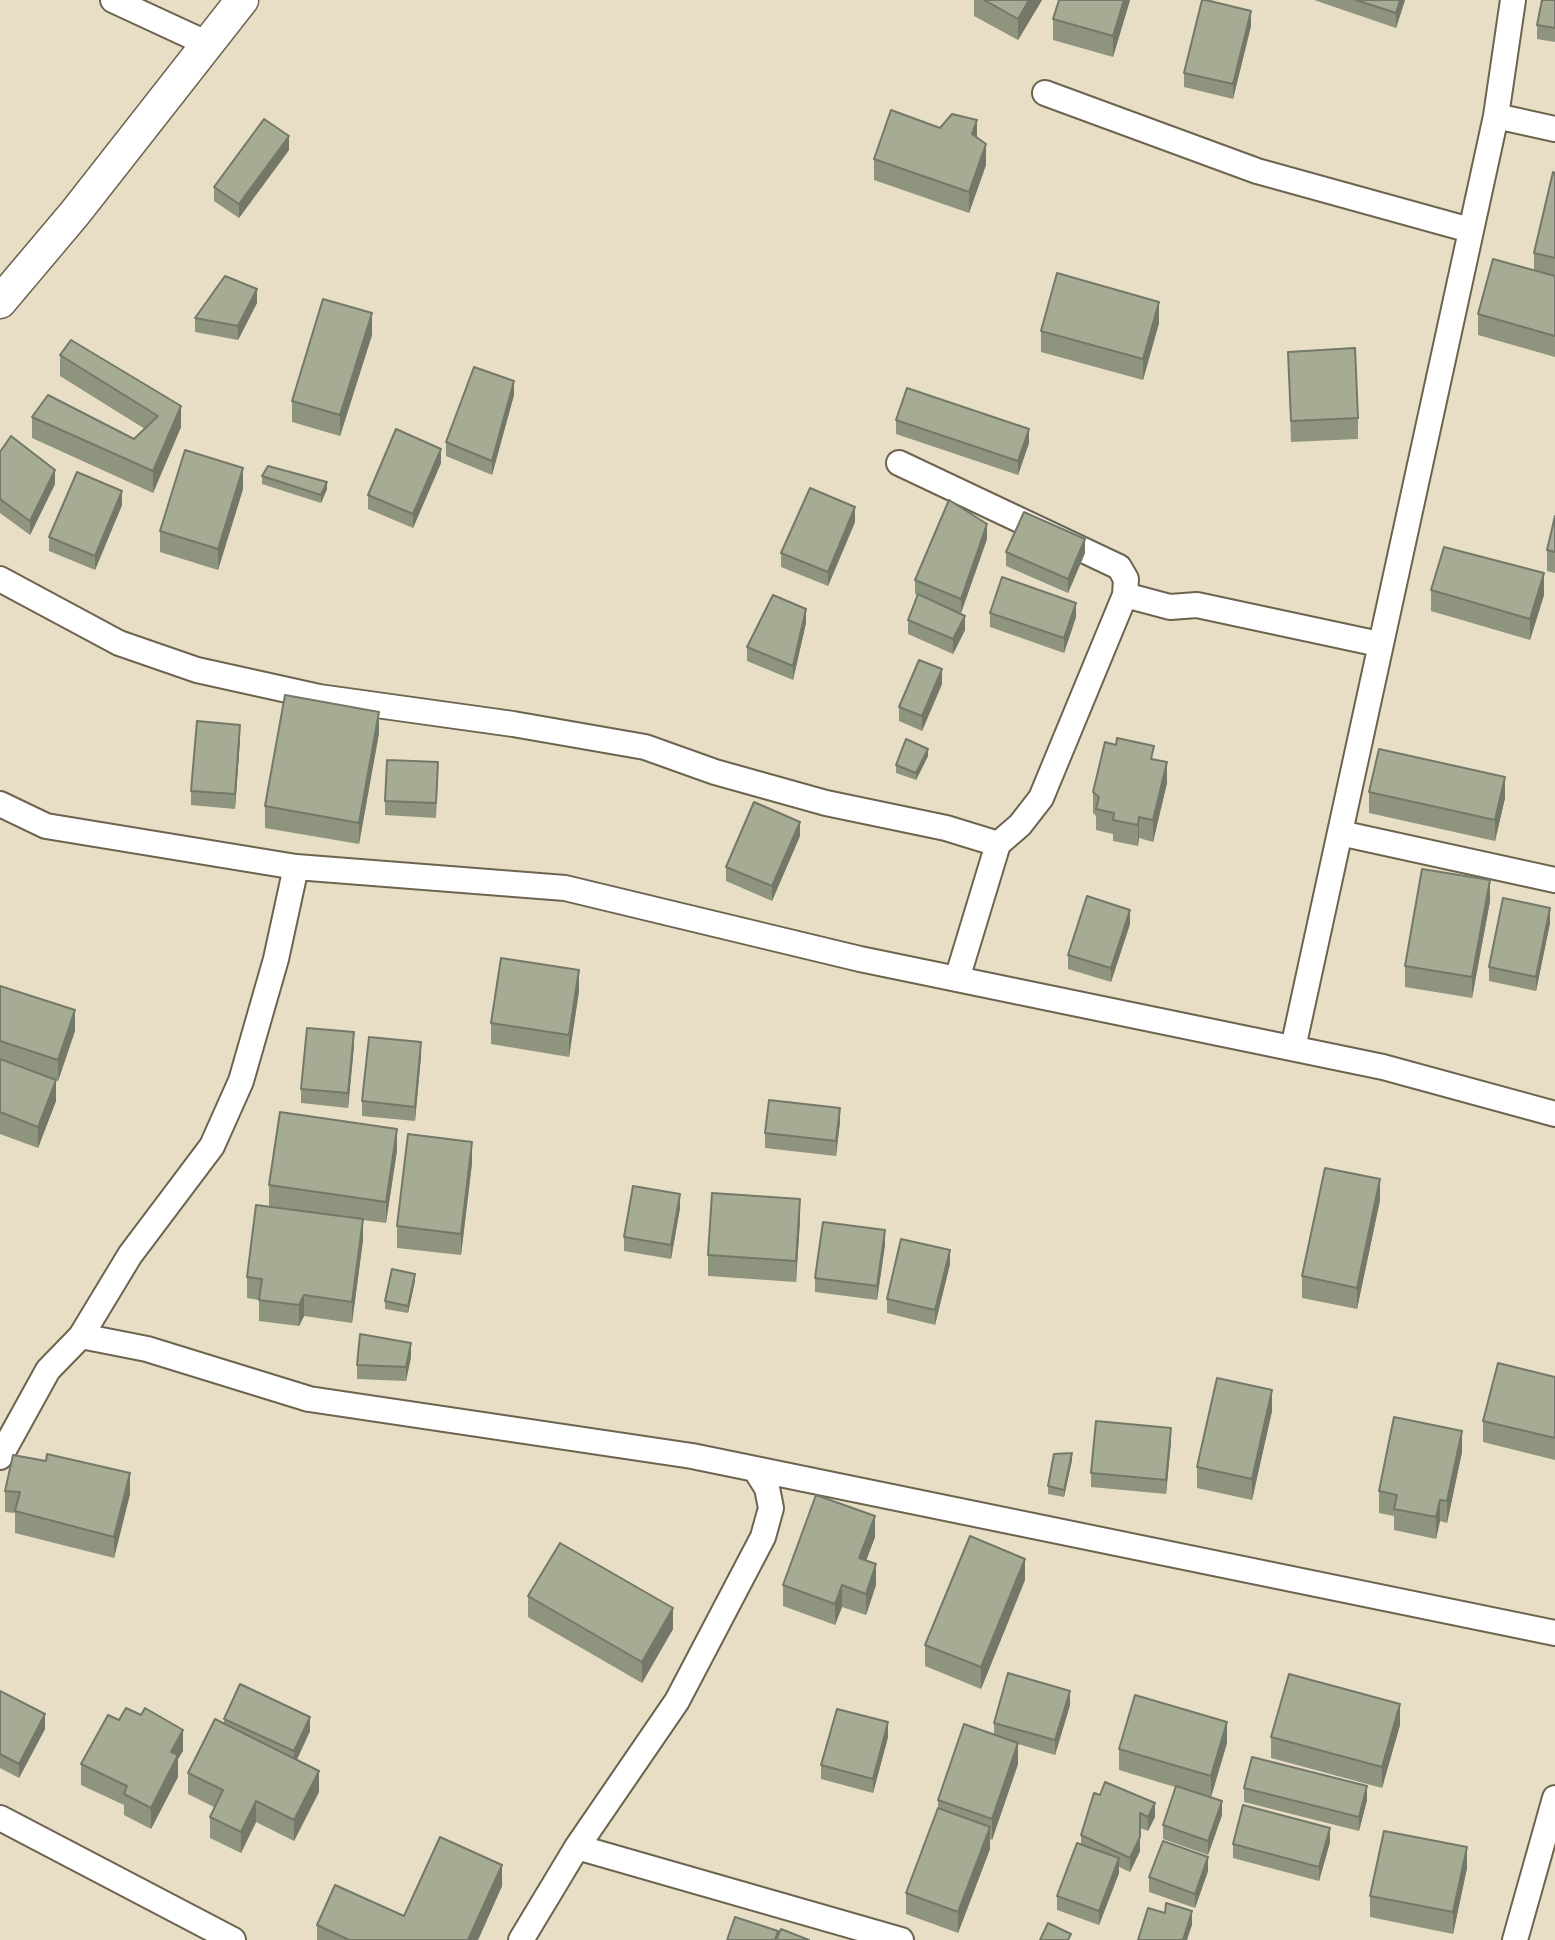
<!DOCTYPE html>
<style>
body{margin:0}
canvas{display:block;background:#e8dec6}
</style>
<canvas width="1555" height="1940"></canvas>
<script>
const g = document.querySelector('canvas').getContext('2d');
g.lineJoin = 'round';
function toPath(rows) {
  const path = new Path2D();
  for (const r of rows) {
    path.moveTo(r[0], r[1]);
    for (let i = 2; i < r.length; i += 2) path.lineTo(r[i], r[i + 1]);
  }
  return path;
}
function strokePath(path, color, width, dash) {
  g.strokeStyle = color;
  g.lineWidth = width;
  g.lineCap = dash ? 'butt' : 'round';
  g.setLineDash(dash || []);
  g.stroke(path);
}
function fillPath(path, color) {
  g.fillStyle = color;
  g.fill(path, 'evenodd');
}
const minor = toPath([
 [113,0,208,44],
 [1045,93,1257,171,1470,230],
 [1496,116,1555,129],
 [899,463,1119,567,1126,579,1125,595],
 [0,579,119,643,197,670,319,697,513,724,645,747,715,772,826,803,946,828,998,844,1020,825,1041,798,1125,595,1170,607,1197,605,1379,644],
 [0,804,46,826,296,867,565,888,860,959,1383,1067,1555,1114],
 [1340,833,1555,880],
 [957,979,998,844],
 [1293,1048,1496,116,1513,0],
 [81,1336,130,1255,212,1146,241,1081,276,959,296,867],
 [0,1457,48,1370,81,1336,147,1349,309,1399,692,1456,1555,1633],
 [0,1818,233,1940],
 [577,1847,901,1940],
 [521,1940,577,1847,677,1701,763,1537,771,1508,767,1488,755,1469],
 [1515,1940,1555,1798]
]);
const tertiary = toPath([
 [0,302,75,213,242,0]
]);
const wall = toPath([
 [974,0,1042,0,1018,40,974,16],
 [1130,0,1113,57,1053,40,1053,19],
 [1314,0,1405,0,1396,28],
 [1555,0,1555,42,1537,39,1537,25],
 [1251,26,1233,99,1184,87,1184,73],
 [977,137,986,165,969,213,874,180,874,159],
 [289,150,239,218,214,201,214,187],
 [1555,173,1555,357,1478,335,1478,314,1534,270,1534,253],
 [257,303,238,340,195,332,195,318],
 [1159,323,1143,380,1041,352,1041,331],
 [372,335,340,436,292,422,292,401],
 [1288,352,1358,418,1358,439,1291,442],
 [60,355,181,427,153,493,32,438,32,417,134,439,145,429,60,376],
 [514,395,492,475,446,456,446,442],
 [896,420,1029,443,1018,475,896,434],
 [0,452,55,484,30,535,0,513],
 [441,463,413,528,368,509,368,495],
 [262,476,327,489,321,503,262,484],
 [243,489,218,570,160,552,160,531],
 [122,505,95,570,49,551,49,537],
 [1555,516,1555,573,1547,571,1547,550],
 [855,522,828,586,781,567,781,553],
 [987,539,961,613,965,630,953,654,908,634,908,620,918,595,915,594,915,580],
 [1006,552,1085,553,1068,593,1006,566],
 [1431,590,1544,595,1530,640,1431,611],
 [990,613,1076,617,1064,653,990,627],
 [806,623,793,680,747,661,747,647],
 [942,684,922,731,899,721,899,707],
 [379,733,359,844,265,828,265,806],
 [240,739,235,809,191,805,191,791],
 [928,756,916,780,896,773,896,765],
 [1154,759,1167,783,1153,842,1139,838,1138,846,1113,841,1113,834,1096,830,1096,816,1093,813,1093,792],
 [438,776,436,818,385,815,385,801],
 [1369,792,1505,798,1495,841,1369,813],
 [800,836,772,901,726,881,726,867],
 [1490,901,1472,998,1405,987,1405,966],
 [1550,923,1536,991,1489,981,1489,967],
 [1130,924,1111,982,1068,969,1068,955],
 [0,986,75,1031,58,1081,56,1080,56,1101,38,1148,0,1134],
 [579,991,569,1057,491,1044,491,1023],
 [354,1046,348,1108,301,1103,301,1089],
 [421,1056,415,1121,362,1116,362,1101],
 [840,1122,836,1156,765,1148,765,1133],
 [397,1150,386,1223,363,1220,363,1240,352,1323,304,1316,299,1326,259,1321,259,1300,247,1298,247,1277,310,1212,269,1206,269,1185],
 [472,1163,461,1255,397,1248,397,1226],
 [1380,1200,1357,1309,1302,1298,1302,1276],
 [680,1208,671,1259,624,1251,624,1237],
 [800,1220,796,1282,708,1276,708,1255],
 [885,1245,877,1300,815,1292,815,1278],
 [950,1264,935,1325,887,1313,887,1299],
 [415,1281,408,1313,385,1309,385,1301],
 [411,1357,406,1381,357,1379,357,1365],
 [1555,1377,1555,1460,1483,1442,1483,1421],
 [1272,1411,1252,1500,1197,1488,1197,1467],
 [1171,1442,1166,1494,1091,1487,1091,1473],
 [1462,1452,1447,1523,1440,1521,1436,1539,1394,1530,1394,1516,1379,1513,1379,1491],
 [1072,1460,1064,1497,1048,1494,1048,1486],
 [5,1491,130,1494,114,1558,15,1533,15,1513,5,1512],
 [875,1537,866,1561,876,1585,866,1615,842,1607,835,1625,783,1606,783,1585],
 [1025,1580,981,1689,925,1666,925,1645],
 [528,1596,673,1629,642,1683,528,1617],
 [0,1691,45,1729,19,1778,0,1768],
 [1070,1705,1055,1755,1018,1744,1018,1764,992,1840,990,1839,990,1849,958,1933,906,1914,906,1893,938,1809,938,1800,994,1735,994,1723],
 [224,1719,310,1731,297,1760,319,1792,294,1841,256,1822,241,1853,210,1838,210,1817,214,1807,188,1794,188,1773,224,1723],
 [1400,1725,1382,1788,1271,1758,1271,1737],
 [888,1737,873,1793,821,1779,821,1765],
 [1227,1743,1211,1797,1222,1815,1208,1855,1163,1839,1163,1825,1175,1787,1119,1770,1119,1749],
 [183,1751,178,1759,178,1777,151,1829,124,1815,124,1805,81,1785,81,1764],
 [1244,1788,1367,1800,1359,1831,1244,1802],
 [1094,1793,1155,1817,1148,1831,1140,1828,1140,1851,1130,1872,1119,1867,1119,1873,1099,1925,1057,1910,1057,1896,1081,1845,1081,1835],
 [1330,1842,1319,1881,1233,1858,1233,1844],
 [1467,1868,1453,1934,1370,1917,1370,1896],
 [1208,1871,1195,1908,1149,1892,1149,1877],
 [502,1886,478,1940,317,1940,317,1925,404,1916]
]);
const shadedWall = toPath([
 [1029,0,1042,0,1018,40,1018,19],
 [1124,0,1130,0,1113,57,1113,36],
 [1400,0,1405,0,1396,28,1396,13],
 [1251,11,1251,26,1233,99,1233,84],
 [977,120,977,141,972,134],
 [289,136,289,150,239,218,239,204],
 [986,144,986,165,969,213,969,192],
 [257,289,257,303,238,340,238,326],
 [1159,302,1159,323,1143,380,1143,359],
 [372,313,372,335,340,436,340,415],
 [514,381,514,395,492,475,492,461],
 [181,406,181,427,153,493,153,471],
 [1029,429,1029,443,1018,475,1018,461],
 [441,449,441,463,413,528,413,514],
 [243,468,243,489,218,570,218,549],
 [55,470,55,484,30,535,30,521],
 [327,482,327,489,321,503,321,495],
 [122,491,122,505,95,570,95,556],
 [855,507,855,522,828,586,828,572],
 [987,524,987,539,961,613,961,599],
 [1085,539,1085,553,1068,593,1068,579],
 [1544,573,1544,595,1530,640,1530,619],
 [1076,603,1076,617,1064,653,1064,638],
 [806,609,806,623,793,680,793,666],
 [965,616,965,630,953,654,953,639],
 [942,669,942,684,922,731,922,716],
 [379,712,379,733,359,844,359,823],
 [240,725,240,739,235,809,235,794],
 [928,749,928,756,916,780,916,773],
 [1167,762,1167,783,1153,842,1153,820],
 [1505,777,1505,798,1495,841,1495,820],
 [1139,817,1139,838,1138,846,1138,825],
 [800,822,800,836,772,901,772,886],
 [1490,880,1490,901,1472,998,1472,977],
 [1550,908,1550,923,1536,991,1536,977],
 [1130,910,1130,924,1111,982,1111,968],
 [579,970,579,991,569,1057,569,1035],
 [75,1010,75,1031,58,1081,58,1060],
 [354,1032,354,1046,348,1108,348,1093],
 [421,1042,421,1056,415,1121,415,1107],
 [56,1080,56,1101,38,1148,38,1127],
 [840,1108,840,1122,836,1156,836,1141],
 [397,1129,397,1150,386,1223,386,1202],
 [472,1142,472,1163,461,1255,461,1234],
 [1380,1179,1380,1200,1357,1309,1357,1288],
 [680,1194,680,1208,671,1259,671,1245],
 [800,1199,800,1220,796,1282,796,1261],
 [363,1219,363,1240,352,1323,352,1302],
 [885,1230,885,1245,877,1300,877,1286],
 [950,1250,950,1264,935,1325,935,1310],
 [415,1274,415,1281,408,1313,408,1306],
 [304,1295,304,1316,299,1326,299,1305],
 [411,1343,411,1357,406,1381,406,1367],
 [1272,1390,1272,1411,1252,1500,1252,1479],
 [1171,1428,1171,1442,1166,1494,1166,1480],
 [1462,1431,1462,1452,1447,1523,1447,1501],
 [1072,1453,1072,1460,1064,1497,1064,1490],
 [130,1473,130,1494,114,1558,114,1537],
 [1440,1500,1440,1521,1436,1539,1436,1517],
 [875,1516,875,1537,859,1579,859,1558],
 [1025,1559,1025,1580,981,1689,981,1667],
 [876,1564,876,1585,866,1615,866,1594],
 [842,1585,842,1607,835,1625,835,1604],
 [673,1608,673,1629,642,1683,642,1662],
 [1070,1691,1070,1705,1055,1755,1055,1740],
 [1400,1704,1400,1725,1382,1788,1382,1767],
 [45,1714,45,1729,19,1778,19,1764],
 [310,1717,310,1731,294,1765,294,1751],
 [888,1722,888,1737,873,1793,873,1779],
 [1227,1722,1227,1743,1211,1797,1211,1776],
 [183,1730,183,1751,178,1759,178,1777,151,1829,151,1808,171,1752],
 [1018,1743,1018,1764,992,1840,992,1819],
 [319,1771,319,1792,294,1841,294,1820],
 [1367,1786,1367,1800,1359,1831,1359,1817],
 [256,1801,256,1822,241,1853,241,1832],
 [1222,1801,1222,1815,1208,1855,1208,1841],
 [1155,1803,1155,1817,1148,1831,1148,1817],
 [1140,1813,1140,1851,1130,1872,1130,1858],
 [990,1827,990,1849,958,1933,958,1912],
 [1330,1828,1330,1842,1319,1881,1319,1867],
 [1467,1847,1467,1868,1453,1934,1453,1912],
 [1208,1857,1208,1871,1195,1908,1195,1894],
 [1119,1858,1119,1873,1099,1925,1099,1911],
 [502,1865,502,1886,478,1940,468,1940],
 [1192,1911,1192,1925,1187,1940,1183,1940]
]);
const building = toPath([
 [984,0,1029,0,1018,19,984,0],
 [1059,0,1124,0,1113,36,1053,19,1059,0],
 [1202,0,1206,0,1251,11,1233,84,1184,73,1202,0],
 [1356,0,1400,0,1396,13,1356,0],
 [1542,0,1555,0,1555,28,1537,25,1542,0],
 [891,110,940,128,952,114,977,120,972,134,986,144,969,192,874,159,891,110],
 [264,119,289,136,239,204,214,187,264,119],
 [1553,172,1555,173,1555,258,1534,253,1553,172],
 [1493,259,1555,276,1555,336,1478,314,1493,259],
 [1057,273,1159,302,1143,359,1041,331,1057,273],
 [225,276,257,289,238,326,195,318,225,276],
 [323,299,372,313,340,415,292,401,323,299],
 [71,340,181,406,153,471,32,417,48,395,134,439,158,416,60,355,71,340],
 [1355,348,1358,418,1291,421,1288,352,1355,348],
 [474,367,514,381,492,461,446,442,474,367],
 [907,388,1029,429,1018,461,896,420,907,388],
 [396,429,441,449,413,514,368,495,396,429],
 [11,436,55,470,30,521,0,499,0,452,11,436],
 [185,450,243,468,218,549,160,531,185,450],
 [268,466,327,482,321,495,262,476,268,466],
 [77,472,122,491,95,556,49,537,77,472],
 [810,488,855,507,828,572,781,553,810,488],
 [949,500,987,524,961,599,915,580,949,500],
 [1024,512,1085,539,1068,579,1006,552,1024,512],
 [1555,516,1555,552,1547,550,1555,516],
 [1444,547,1544,573,1530,619,1431,590,1444,547],
 [1002,577,1076,603,1064,638,990,613,1002,577],
 [918,594,965,616,953,639,908,620,918,594],
 [773,595,806,609,793,666,747,647,773,595],
 [919,660,942,669,922,716,899,707,919,660],
 [285,695,379,712,359,823,265,806,285,695],
 [197,721,240,725,235,794,191,791,197,721],
 [1117,738,1154,746,1151,759,1167,762,1153,820,1139,817,1138,825,1113,820,1114,813,1096,809,1099,797,1093,792,1105,742,1116,745,1117,738],
 [906,739,928,749,916,773,896,765,906,739],
 [1379,749,1505,777,1495,820,1369,792,1379,749],
 [387,760,438,762,436,803,385,801,387,760],
 [754,802,800,822,772,886,726,867,754,802],
 [1422,869,1490,880,1472,977,1405,966,1422,869],
 [1087,896,1130,910,1111,968,1068,955,1087,896],
 [1503,898,1550,908,1536,977,1489,967,1503,898],
 [501,958,579,970,569,1035,491,1023,501,958],
 [0,986,75,1010,58,1060,0,1041,0,986],
 [307,1028,354,1032,348,1093,301,1089,307,1028],
 [369,1037,421,1042,415,1107,362,1101,369,1037],
 [0,1059,56,1080,38,1127,0,1112,0,1059],
 [769,1100,840,1108,836,1141,765,1133,769,1100],
 [280,1112,397,1129,386,1202,269,1185,280,1112],
 [408,1134,472,1142,461,1234,397,1226,408,1134],
 [1325,1168,1380,1179,1357,1288,1302,1276,1325,1168],
 [633,1186,680,1194,671,1245,624,1237,633,1186],
 [712,1193,800,1199,796,1261,708,1255,712,1193],
 [256,1205,363,1219,352,1302,304,1295,299,1305,259,1300,262,1279,247,1277,256,1205],
 [823,1222,885,1230,877,1286,815,1278,823,1222],
 [901,1239,950,1250,935,1310,887,1299,901,1239],
 [392,1269,415,1274,408,1306,385,1301,392,1269],
 [360,1334,411,1343,406,1367,357,1365,360,1334],
 [1498,1363,1555,1377,1555,1438,1483,1421,1498,1363],
 [1217,1378,1272,1390,1252,1479,1197,1467,1217,1378],
 [1394,1417,1462,1431,1447,1501,1440,1500,1436,1517,1394,1509,1397,1495,1379,1491,1394,1417],
 [1096,1421,1171,1428,1166,1480,1091,1473,1096,1421],
 [1072,1453,1064,1490,1048,1486,1054,1454,1072,1453],
 [47,1454,130,1473,114,1537,15,1511,20,1492,5,1491,13,1455,46,1461,47,1454],
 [816,1495,875,1516,859,1558,876,1564,866,1594,842,1585,835,1604,783,1585,816,1495],
 [970,1536,1025,1559,981,1667,925,1645,970,1536],
 [560,1543,673,1608,642,1662,528,1596,560,1543],
 [1008,1673,1070,1691,1055,1740,994,1723,1008,1673],
 [1289,1674,1400,1704,1382,1767,1271,1737,1289,1674],
 [240,1684,310,1717,294,1751,224,1719,240,1684],
 [0,1691,45,1714,19,1764,0,1754,0,1691],
 [1135,1695,1227,1722,1211,1776,1119,1749,1135,1695],
 [126,1708,141,1715,145,1708,183,1730,171,1752,178,1755,151,1808,124,1794,127,1786,81,1764,108,1715,119,1720,126,1708],
 [837,1709,888,1722,873,1779,821,1765,837,1709],
 [215,1719,319,1771,294,1820,256,1801,241,1832,210,1817,223,1790,188,1773,215,1719],
 [964,1724,1018,1743,992,1819,938,1800,964,1724],
 [1252,1757,1367,1786,1359,1817,1244,1788,1252,1757],
 [1105,1782,1155,1803,1148,1817,1140,1813,1140,1837,1130,1858,1081,1835,1094,1793,1100,1795,1105,1782],
 [1176,1786,1222,1801,1208,1841,1163,1825,1176,1786],
 [1243,1805,1330,1828,1319,1867,1233,1844,1243,1805],
 [938,1808,990,1827,958,1912,906,1893,938,1808],
 [1384,1831,1467,1847,1453,1912,1370,1896,1384,1831],
 [440,1837,502,1865,468,1940,349,1940,317,1925,335,1885,404,1916,440,1837],
 [1163,1841,1208,1857,1195,1894,1149,1877,1163,1841],
 [1077,1843,1119,1858,1099,1911,1057,1896,1077,1843],
 [1166,1903,1192,1911,1183,1940,1138,1940,1148,1908,1165,1913,1166,1903],
 [735,1917,778,1931,775,1940,727,1940,735,1917],
 [1048,1923,1071,1934,1068,1940,1040,1940,1048,1923],
 [781,1929,809,1940,776,1940,781,1929]
]);
strokePath(minor, '#6d644f', 28);
strokePath(tertiary, '#6d644f', 35);
strokePath(minor, '#fff', 24);
strokePath(tertiary, '#fff', 32);
fillPath(wall, '#8f947f');
fillPath(shadedWall, '#747868');
fillPath(building, '#a6ac94');
strokePath(building, '#747868', 2);
</script>
